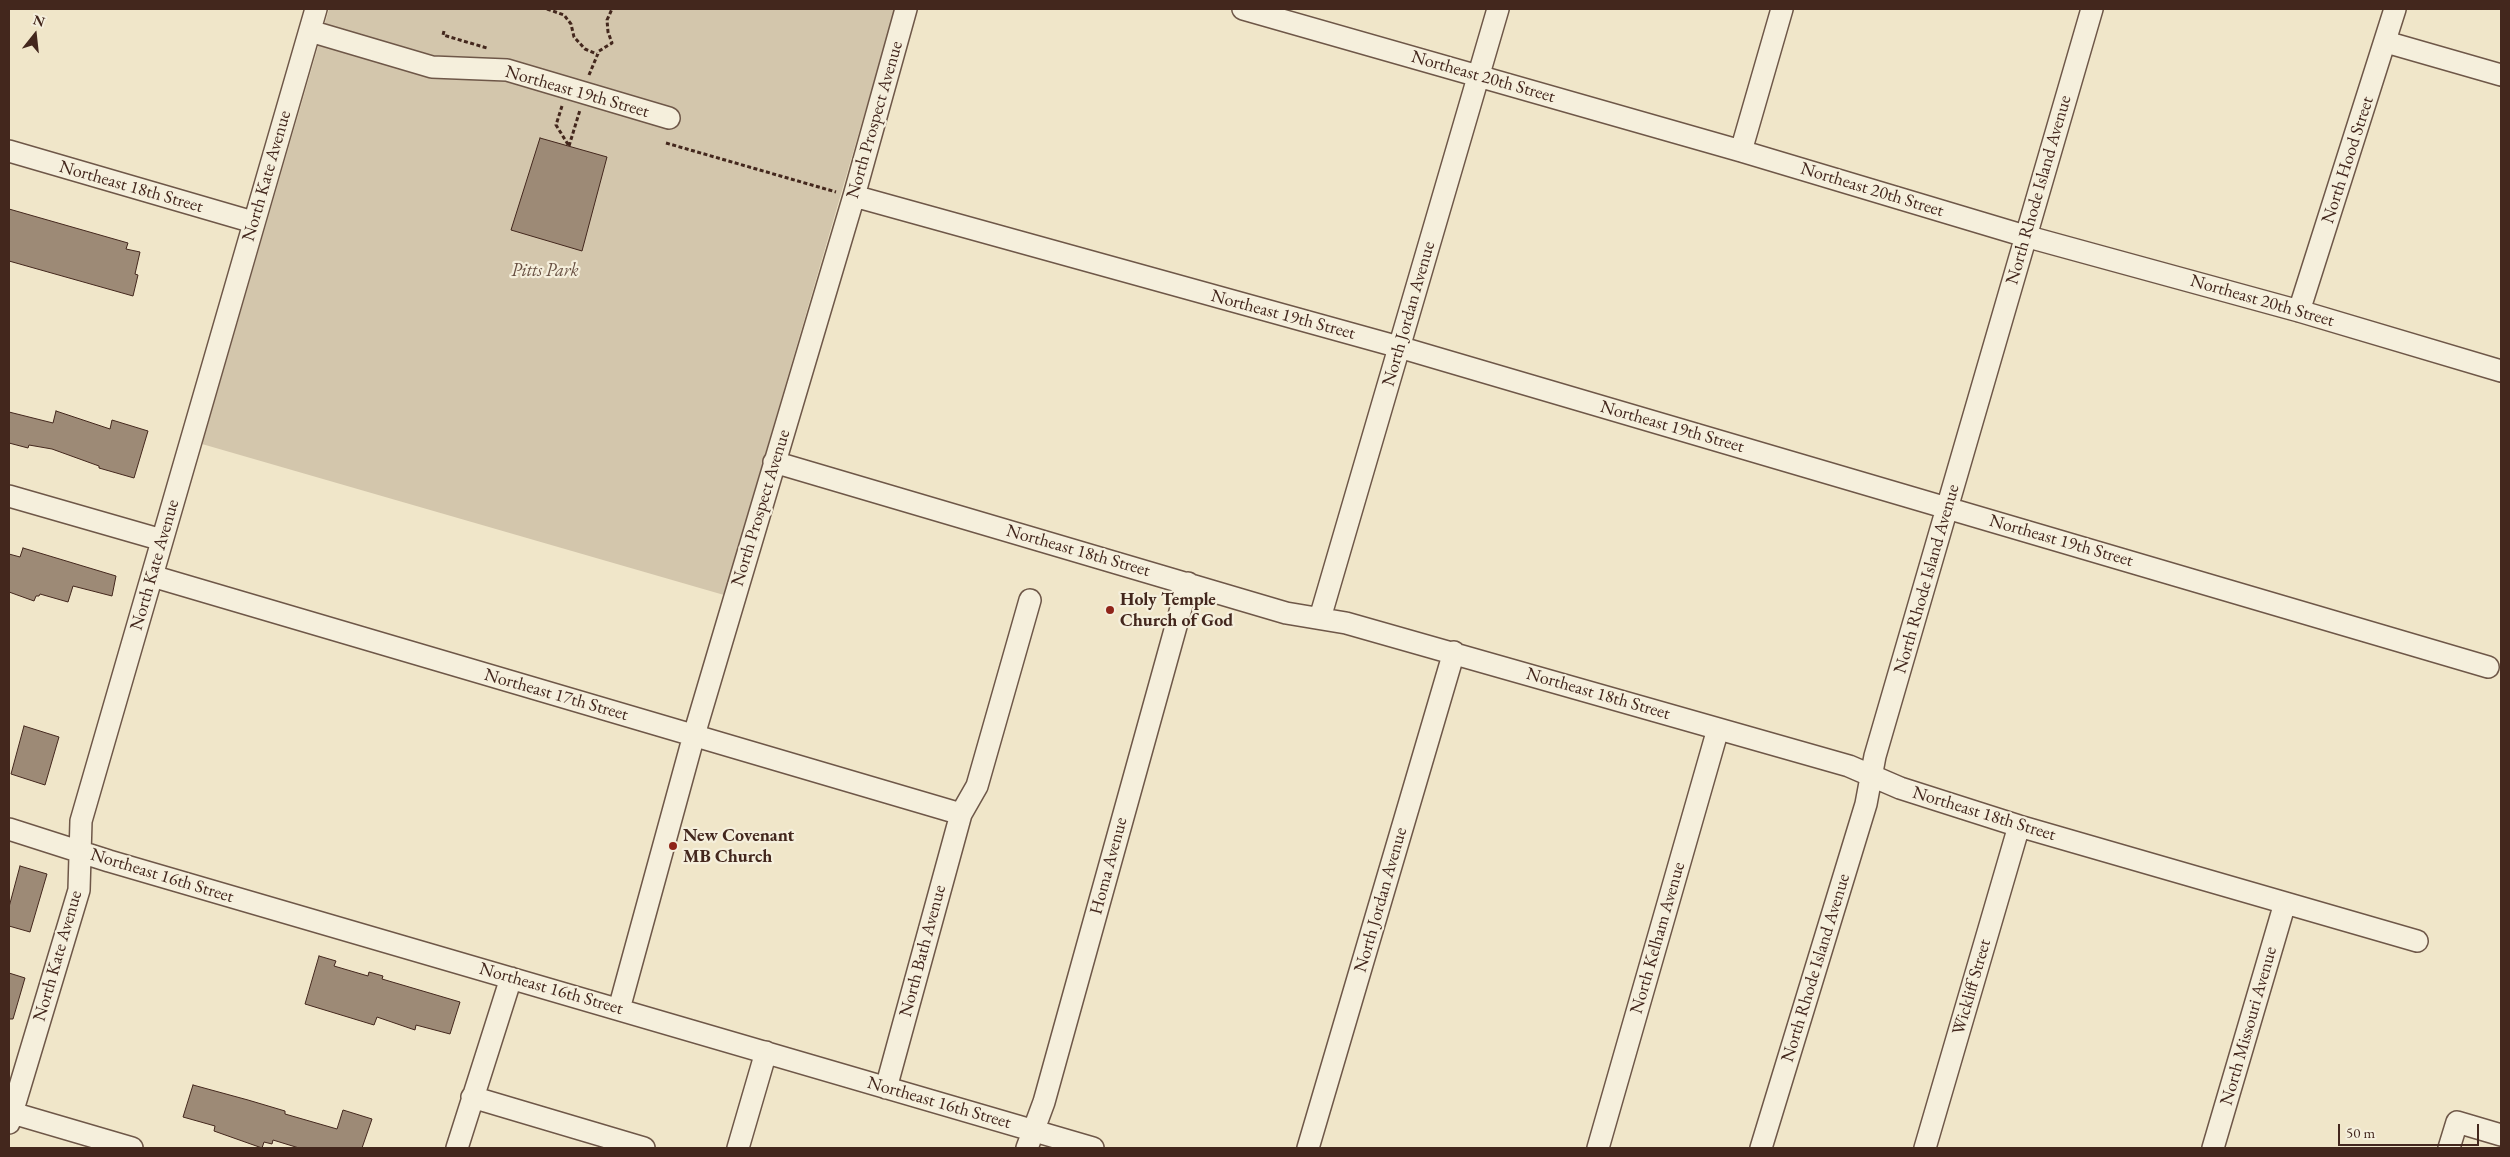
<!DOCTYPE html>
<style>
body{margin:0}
#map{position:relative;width:2510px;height:1157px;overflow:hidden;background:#f0e6c9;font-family:"EB Garamond",serif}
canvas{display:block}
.frame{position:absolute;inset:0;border:10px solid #43271d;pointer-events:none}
.north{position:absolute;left:10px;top:10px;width:50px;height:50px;-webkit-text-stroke:4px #f5efdc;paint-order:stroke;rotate:16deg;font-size:14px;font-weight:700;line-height:20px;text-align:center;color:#43271d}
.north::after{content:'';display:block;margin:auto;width:18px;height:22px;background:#43271d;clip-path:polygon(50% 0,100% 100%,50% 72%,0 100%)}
.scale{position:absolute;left:2338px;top:1124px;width:141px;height:22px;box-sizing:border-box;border:2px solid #43271d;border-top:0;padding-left:6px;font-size:15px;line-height:18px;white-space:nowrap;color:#43271d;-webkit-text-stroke:4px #f5efdc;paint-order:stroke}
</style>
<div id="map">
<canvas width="2510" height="1157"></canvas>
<div class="frame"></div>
<div class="north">N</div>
<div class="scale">50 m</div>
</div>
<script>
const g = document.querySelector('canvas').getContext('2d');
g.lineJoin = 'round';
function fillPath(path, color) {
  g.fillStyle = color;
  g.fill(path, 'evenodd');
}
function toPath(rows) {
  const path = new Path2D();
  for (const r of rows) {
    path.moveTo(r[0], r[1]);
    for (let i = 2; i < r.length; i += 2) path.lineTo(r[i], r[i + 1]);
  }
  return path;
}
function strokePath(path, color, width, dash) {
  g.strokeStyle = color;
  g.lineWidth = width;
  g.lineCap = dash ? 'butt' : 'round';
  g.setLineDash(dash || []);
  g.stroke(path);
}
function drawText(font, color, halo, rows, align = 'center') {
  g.font = font + ' "EB Garamond",serif';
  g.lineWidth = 4.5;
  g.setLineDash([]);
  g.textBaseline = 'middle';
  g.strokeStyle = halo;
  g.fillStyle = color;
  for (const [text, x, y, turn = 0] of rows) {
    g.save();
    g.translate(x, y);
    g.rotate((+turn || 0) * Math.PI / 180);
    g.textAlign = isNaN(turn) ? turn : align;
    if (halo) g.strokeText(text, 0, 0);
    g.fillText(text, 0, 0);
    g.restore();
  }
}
const green = toPath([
 [329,9,895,9,724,595,202,444]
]);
const building = toPath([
 [540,138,607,157,582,251,511,230,540,138],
 [9,209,128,243,126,249,140,252,135,274,138,275,133,296,9,261,9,209],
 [56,411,110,429,112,420,148,431,134,478,99,468,99,466,52,449,29,445,28,448,9,443,9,412,53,423,56,411],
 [23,548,116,576,112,596,73,586,68,602,40,594,39,596,36,596,34,601,9,592,9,554,20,557,23,548],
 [24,726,59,737,45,785,11,774,24,726],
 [20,866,47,874,30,932,9,926,9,907,20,866],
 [319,956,336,961,334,966,368,976,369,972,383,976,382,979,460,1002,450,1034,416,1025,415,1030,377,1017,374,1025,305,1004,319,956],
 [9,973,25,978,13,1019,9,1019,9,973],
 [193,1085,248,1100,285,1111,285,1114,337,1129,343,1110,372,1119,362,1148,299,1148,273,1140,272,1144,264,1142,262,1148,214,1131,215,1126,183,1117,193,1085]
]);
const path = toPath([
 [547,9,564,15,571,24,574,37,585,49,597,54],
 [444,31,443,35,487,48],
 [589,75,599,51,612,43,608,32,607,20,612,9],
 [562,106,556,125,569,146],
 [666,143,836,192],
 [569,146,580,110]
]);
const minor = toPath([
 [1243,9,1741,151,2025,236,2299,311,2501,371],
 [310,31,432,67,507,70,669,118],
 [2386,42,2501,75],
 [9,151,253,222],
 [1741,151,1782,9],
 [854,196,1399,347,2488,667],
 [2299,311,2395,9],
 [774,462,1286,613,1346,623,1849,766,1900,788,2019,826,2417,941],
 [9,496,162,540],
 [152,576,961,814],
 [1320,618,1498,9],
 [9,829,109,861,1093,1148],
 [619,1009,694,735,854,196,906,9],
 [886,1088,961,814,977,786,1030,600],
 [472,1097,644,1148],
 [9,1112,132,1148],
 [9,1123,79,890,81,821,316,9],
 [457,1148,511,978],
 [738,1148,766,1052],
 [1027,1148,1044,1102,1188,583],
 [1308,1148,1454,652],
 [1598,1148,1718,729],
 [1761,1148,1866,804,1875,756,2092,9],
 [1925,1148,2019,826],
 [2213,1148,2285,903],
 [2449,1148,2457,1122,2501,1135]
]);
const markers = [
 [1110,610,5,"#8f2418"],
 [673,846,5,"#8f2418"]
];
const streetNames = [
 ["Northeast 20th Street",1483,77,16],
 ["Northeast 19th Street",577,92,16],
 ["North Prospect Avenue",875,120,-74],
 ["North Hood Street",2348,160,-72],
 ["North Kate Avenue",267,176,-74],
 ["Northeast 18th Street",131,187,16],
 ["Northeast 20th Street",1872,190,17],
 ["North Rhode Island Avenue",2039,190,-74],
 ["Northeast 20th Street",2262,301,16],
 ["North Jordan Avenue",1409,314,-74],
 ["Northeast 19th Street",1283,315,15],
 ["Northeast 19th Street",1672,427,16],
 ["North Prospect Avenue",761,508,-73],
 ["Northeast 19th Street",2061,541,16],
 ["Northeast 18th Street",1078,551,16],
 ["North Kate Avenue",155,565,-74],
 ["North Rhode Island Avenue",1927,579,-74],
 ["Northeast 18th Street",1598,694,16],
 ["Northeast 17th Street",556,695,16],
 ["Northeast 18th Street",1984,814,17],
 ["Homa Avenue",1109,866,-75],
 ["Northeast 16th Street",162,876,17],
 ["North Jordan Avenue",1381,900,-74],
 ["North Kelham Avenue",1658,938,-74],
 ["North Bath Avenue",923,951,-75],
 ["North Kate Avenue",58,956,-74],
 ["North Rhode Island Avenue",1816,968,-73],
 ["Wickliff Street",1972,987,-74],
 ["Northeast 16th Street",551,989,16],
 ["North Missouri Avenue",2249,1026,-74],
 ["Northeast 16th Street",939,1103,16]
];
const parkNames = [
 ["Pitts Park",545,271]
];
const poiNames = [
 ["Holy Temple",1120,600],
 ["Church of God",1120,621],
 ["New Covenant",683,836],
 ["MB Church",683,857]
];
fillPath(green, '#d3c6ac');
fillPath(building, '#9d8a76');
strokePath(building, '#43271d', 1);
strokePath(minor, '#6e5748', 24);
strokePath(path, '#43271d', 3, [4, 2.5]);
strokePath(minor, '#f5efdc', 21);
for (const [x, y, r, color] of markers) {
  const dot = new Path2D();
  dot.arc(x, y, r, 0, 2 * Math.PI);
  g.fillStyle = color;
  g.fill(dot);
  strokePath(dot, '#f5efdc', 2);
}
drawText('18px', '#43271d', '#f5efdc', streetNames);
drawText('italic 18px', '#674f41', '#f5efdc', parkNames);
drawText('bold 18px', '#43271d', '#f5efdc', poiNames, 'left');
</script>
